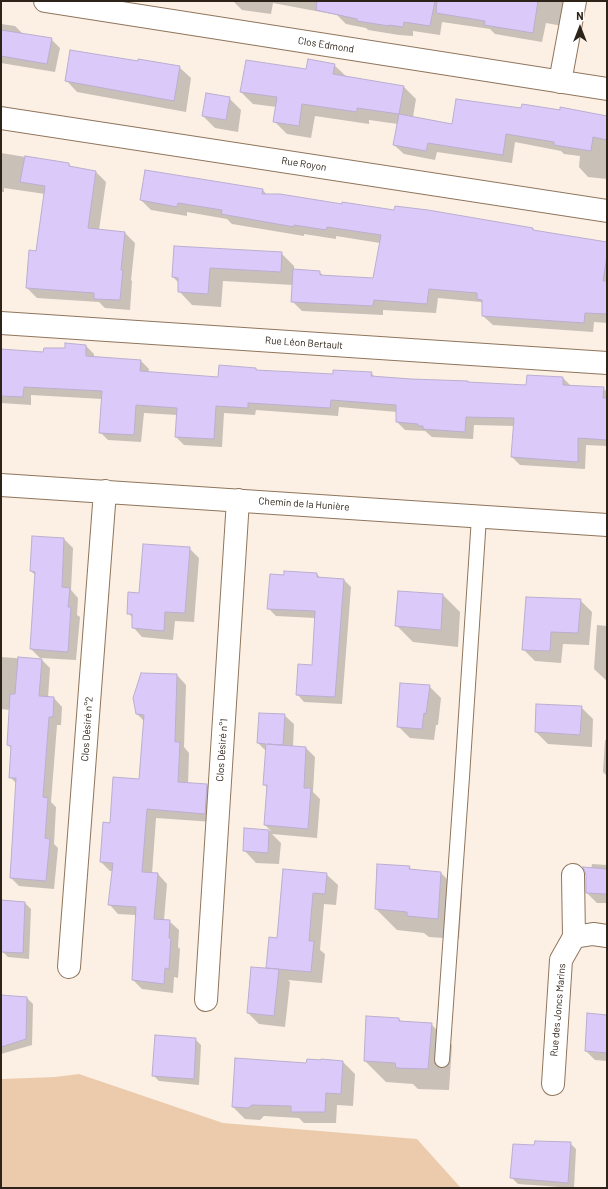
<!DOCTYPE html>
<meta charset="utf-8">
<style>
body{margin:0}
#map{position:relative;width:608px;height:1189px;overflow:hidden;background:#fcf0e5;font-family:Barlow,sans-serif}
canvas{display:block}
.frame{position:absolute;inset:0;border:2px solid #2d2318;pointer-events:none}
.north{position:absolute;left:560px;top:8px;width:40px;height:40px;-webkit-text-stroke:3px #fff;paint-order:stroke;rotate:0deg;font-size:11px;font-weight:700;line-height:16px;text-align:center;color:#2d2318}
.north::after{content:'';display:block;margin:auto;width:14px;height:18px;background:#2d2318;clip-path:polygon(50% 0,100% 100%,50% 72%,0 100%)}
</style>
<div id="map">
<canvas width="608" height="1189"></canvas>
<div class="frame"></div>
<div class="north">N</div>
</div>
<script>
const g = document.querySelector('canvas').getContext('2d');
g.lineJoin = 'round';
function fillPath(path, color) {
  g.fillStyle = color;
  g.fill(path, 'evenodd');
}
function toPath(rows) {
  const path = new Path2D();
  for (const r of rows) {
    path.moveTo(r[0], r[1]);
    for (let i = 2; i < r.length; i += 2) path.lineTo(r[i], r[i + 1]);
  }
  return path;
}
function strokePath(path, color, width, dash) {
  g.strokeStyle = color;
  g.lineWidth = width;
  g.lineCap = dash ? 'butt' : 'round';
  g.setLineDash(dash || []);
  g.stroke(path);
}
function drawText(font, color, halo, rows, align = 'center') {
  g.font = font + ' Barlow,sans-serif';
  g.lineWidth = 4;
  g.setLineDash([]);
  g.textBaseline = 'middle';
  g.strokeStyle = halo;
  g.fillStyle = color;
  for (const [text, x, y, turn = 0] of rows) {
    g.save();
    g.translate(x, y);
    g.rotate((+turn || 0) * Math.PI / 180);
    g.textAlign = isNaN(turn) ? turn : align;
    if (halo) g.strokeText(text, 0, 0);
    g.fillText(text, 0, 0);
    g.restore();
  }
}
const green = toPath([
 [79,1074,223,1123,417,1139,461,1188,1,1188,1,1079,55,1077]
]);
const shadow = toPath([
 [230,1,565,1,568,27,546,23,542,42,495,34,490,29,442,22,440,35,413,31,413,36,399,35,368,30,366,28,346,24,337,15,273,3,271,14,242,10,234,2],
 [1,24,15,26,23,34,51,39,60,48,55,72,1,63],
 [139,63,179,67,191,78,186,112,77,92,66,80],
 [334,65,347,77,404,87,416,99,413,117,453,125,522,109,607,117,607,179,588,177,579,167,580,156,564,154,561,151,515,142,512,163,437,152,435,160,404,154,394,145,398,124,369,120,369,124,315,116,311,138,287,134,274,121,277,107,253,104,241,92,307,71],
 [229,98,241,110,238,132,215,128,203,116],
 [1,153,69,164,72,168,96,172,106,182,99,230,125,233,135,243,131,280,132,281,130,310,105,308,99,302,37,298,27,288,37,252,45,194,4,188,4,192,1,192],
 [263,190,267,195,343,206,533,229,534,231,607,243,607,323,594,322,593,332,493,325,483,316,483,304,481,302,438,298,436,313,383,310,383,315,302,311,292,301,293,285,223,281,221,307,192,305,179,291,179,283,173,277,175,247,281,253,294,266,294,270,319,272,324,276,374,279,380,243,336,236,336,239,304,234,304,236,232,224,227,219,187,212,187,216,151,210,141,200],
 [86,346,94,354,94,357,141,361,149,369,148,373,219,378,256,369,257,371,334,375,371,373,375,377,468,382,469,383,527,386,563,378,571,386,603,388,607,392,607,446,586,445,585,469,520,465,512,457,515,426,474,425,473,439,432,437,425,431,405,430,397,422,397,412,339,407,338,416,256,410,255,415,224,413,222,447,184,445,176,437,177,415,144,413,141,442,108,440,100,432,103,399,31,395,31,405,1,403,1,350,44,354],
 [64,539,73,548,71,590,78,598,77,615,80,617,76,660,40,658,50,668,48,698,54,698,62,707,61,725,57,725,51,802,56,807,54,844,58,848,54,889,19,886,11,878,17,784,10,777,12,749,8,745,10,710,1,709,1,657,42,660,31,649,36,576,31,571],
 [189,548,199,558,194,622,175,621,173,640,142,637,133,627,133,618,128,613,140,594],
 [317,574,321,579,344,580,351,587,342,704,304,702,297,694,313,666,315,618,276,616,268,608,285,576],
 [443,595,460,612,458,647,413,642,396,625],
 [580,600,592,612,589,645,563,644,561,663,535,661,523,649],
 [597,625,607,626,607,681,594,669],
 [177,675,186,685,184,747,189,753,188,784,207,785,216,794,214,822,156,818,152,874,158,874,167,884,164,920,169,921,179,930,178,947,180,949,178,978,174,977,173,993,142,989,133,980,136,915,118,914,109,904,113,871,110,871,101,862,111,824,140,780,144,721,137,714],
 [429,686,441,698,438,725,436,725,434,740,410,738,398,726],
 [581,707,593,719,592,747,548,744,536,732],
 [284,715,294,724,293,747,306,748,315,757,313,792,320,799,317,838,272,834,281,843,279,864,256,863,244,850,245,829,271,831,265,825,268,789,264,784,266,751,258,743],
 [605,740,607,740,607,776,603,772],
 [592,864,607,865,607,903,597,903,587,893],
 [378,865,409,867,412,870,441,873,462,894,459,939,429,937,424,933,397,930,376,909],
 [326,874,338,885,336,905,324,904,320,950,325,954,322,983,288,980,290,982,285,1027,259,1024,248,1013,269,969,267,967,278,939],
 [1,901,25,903,31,909,29,959,8,957,2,951,1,942],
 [1,996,27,998,33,1004,32,1045,1,1054],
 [607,1016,607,1061,595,1060,586,1051],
 [399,1019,402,1022,431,1024,452,1045,449,1090,418,1089,413,1084,386,1082,365,1061],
 [195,1039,201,1045,199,1085,159,1081,153,1075],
 [322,1060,343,1062,355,1074,353,1106,337,1105,336,1123,304,1123,299,1118,264,1116,260,1120,245,1119,233,1107,307,1064],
 [570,1143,576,1149,574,1188,518,1184,512,1178,535,1146]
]);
const building = toPath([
 [317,1,435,1,430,26,404,22,403,27,389,25,389,26,357,21,357,19,316,10,317,1],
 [437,1,538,1,533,33,484,25,485,21,436,13,437,1],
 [1,30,52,38,47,64,1,56,1,30],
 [70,50,138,61,138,59,180,66,174,101,65,81,70,50],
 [308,59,335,64,333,74,404,86,399,114,357,108,357,112,302,104,299,126,273,122,277,97,240,92,246,60,306,69,308,59],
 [206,93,230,97,226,120,202,116,206,93],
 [456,99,521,108,522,104,560,110,560,107,607,116,607,140,593,137,591,151,554,145,554,142,506,134,503,155,428,143,426,151,393,145,399,114,452,124,456,99],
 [25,156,69,163,69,166,96,171,88,228,125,232,121,270,123,270,120,300,94,299,94,293,26,288,29,250,36,251,45,186,20,182,25,156],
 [145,170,263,189,262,194,280,194,342,204,342,202,394,210,395,206,428,210,533,228,533,230,607,242,607,256,603,281,607,281,607,314,585,313,584,323,482,316,482,300,477,299,477,293,429,289,427,304,374,300,373,306,291,302,293,269,320,271,320,275,373,278,381,235,327,227,326,230,294,225,294,227,221,214,222,210,178,203,177,207,140,200,145,170],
 [174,246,282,252,281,272,210,268,208,294,178,292,178,278,172,277,174,246],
 [65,343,86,345,86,356,141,360,140,371,218,377,219,365,256,368,256,370,333,374,333,370,372,372,371,376,411,379,468,381,468,382,526,385,527,375,563,377,563,385,604,387,603,398,607,398,607,440,578,438,578,462,511,457,514,418,466,417,465,432,423,429,423,426,418,426,418,424,396,422,396,405,331,400,330,408,248,403,248,408,216,406,214,439,175,437,177,408,136,405,134,435,99,433,102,391,24,387,23,397,1,396,1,349,43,352,44,348,65,348,65,343],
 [32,536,64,538,62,587,70,588,68,607,71,607,68,652,30,649,35,572,30,571,32,536],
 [143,544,190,547,185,613,165,612,164,631,132,628,132,614,127,614,128,592,139,593,143,544],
 [284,571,317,573,317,577,344,579,335,697,296,695,298,664,312,665,315,611,267,609,270,574,284,575,284,571],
 [398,591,443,594,441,630,395,626,398,591],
 [526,597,581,599,578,633,551,632,550,651,522,650,526,597],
 [18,657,42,659,39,696,54,697,53,717,49,717,43,797,48,798,45,838,50,839,46,881,10,878,16,778,9,778,11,746,7,745,10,694,15,694,18,657],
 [141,673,177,674,175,742,180,742,178,782,207,784,205,814,147,809,142,872,158,873,154,919,170,920,169,938,171,938,169,969,165,968,164,984,132,980,136,907,108,905,113,863,100,862,103,822,110,823,113,777,139,779,144,715,136,714,133,698,141,673],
 [400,683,430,685,426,714,424,713,422,729,397,727,400,683],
 [536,704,582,706,580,735,535,732,536,704],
 [259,713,285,714,283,745,267,744,306,747,304,788,311,788,308,829,264,825,267,785,263,785,266,744,257,743,259,713],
 [244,828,269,830,268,853,243,851,244,828],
 [377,864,410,866,409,869,441,872,438,919,407,916,407,912,375,909,377,864],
 [583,867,607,869,607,894,586,893,586,875,583,867],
 [283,869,327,873,325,894,313,893,309,941,314,941,311,972,266,968,269,937,277,938,283,869],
 [1,900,25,902,23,953,1,952,1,900],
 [251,967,279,969,274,1016,247,1013,251,967],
 [1,995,27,997,26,1039,1,1047,1,995],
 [587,1013,607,1015,607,1053,585,1051,587,1013],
 [366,1016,399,1018,399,1021,432,1023,428,1069,396,1068,395,1063,364,1061,366,1016],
 [155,1035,196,1038,194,1079,152,1076,155,1035],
 [235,1058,306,1063,307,1059,321,1060,321,1059,343,1061,341,1094,326,1093,325,1112,291,1112,291,1106,252,1105,248,1108,232,1107,235,1058],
 [535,1141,571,1142,568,1183,510,1178,513,1144,534,1145,535,1141]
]);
const lane = toPath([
 [442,1060,462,777,479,517]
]);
const street = toPath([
 [45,1,607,89],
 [560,82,575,1],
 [1,118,607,211],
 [1,323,607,363],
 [1,485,607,525],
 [573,875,574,937],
 [69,967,105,491],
 [206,1000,238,500],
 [553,1084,561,960,574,937,593,934,607,936]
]);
const streetNames = [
 ["Clos Edmond",326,45,9],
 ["Rue Royon",304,164,9],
 ["Rue Léon Bertault",304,343,4],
 ["Chemin de la Hunière",304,504,4],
 ["Clos Désiré n°2",87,729,-86],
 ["Clos Désiré n°1",222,750,-86],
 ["Rue des Joncs Marins",558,1010,-85]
];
fillPath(green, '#ebcbac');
fillPath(shadow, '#0003');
fillPath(building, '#dbcaf9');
strokePath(building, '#baaed0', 1);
strokePath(lane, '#8f755c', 16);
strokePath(street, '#8f755c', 24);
strokePath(lane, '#fff', 14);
strokePath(street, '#fff', 22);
drawText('10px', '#2d2318', '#fff', streetNames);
</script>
